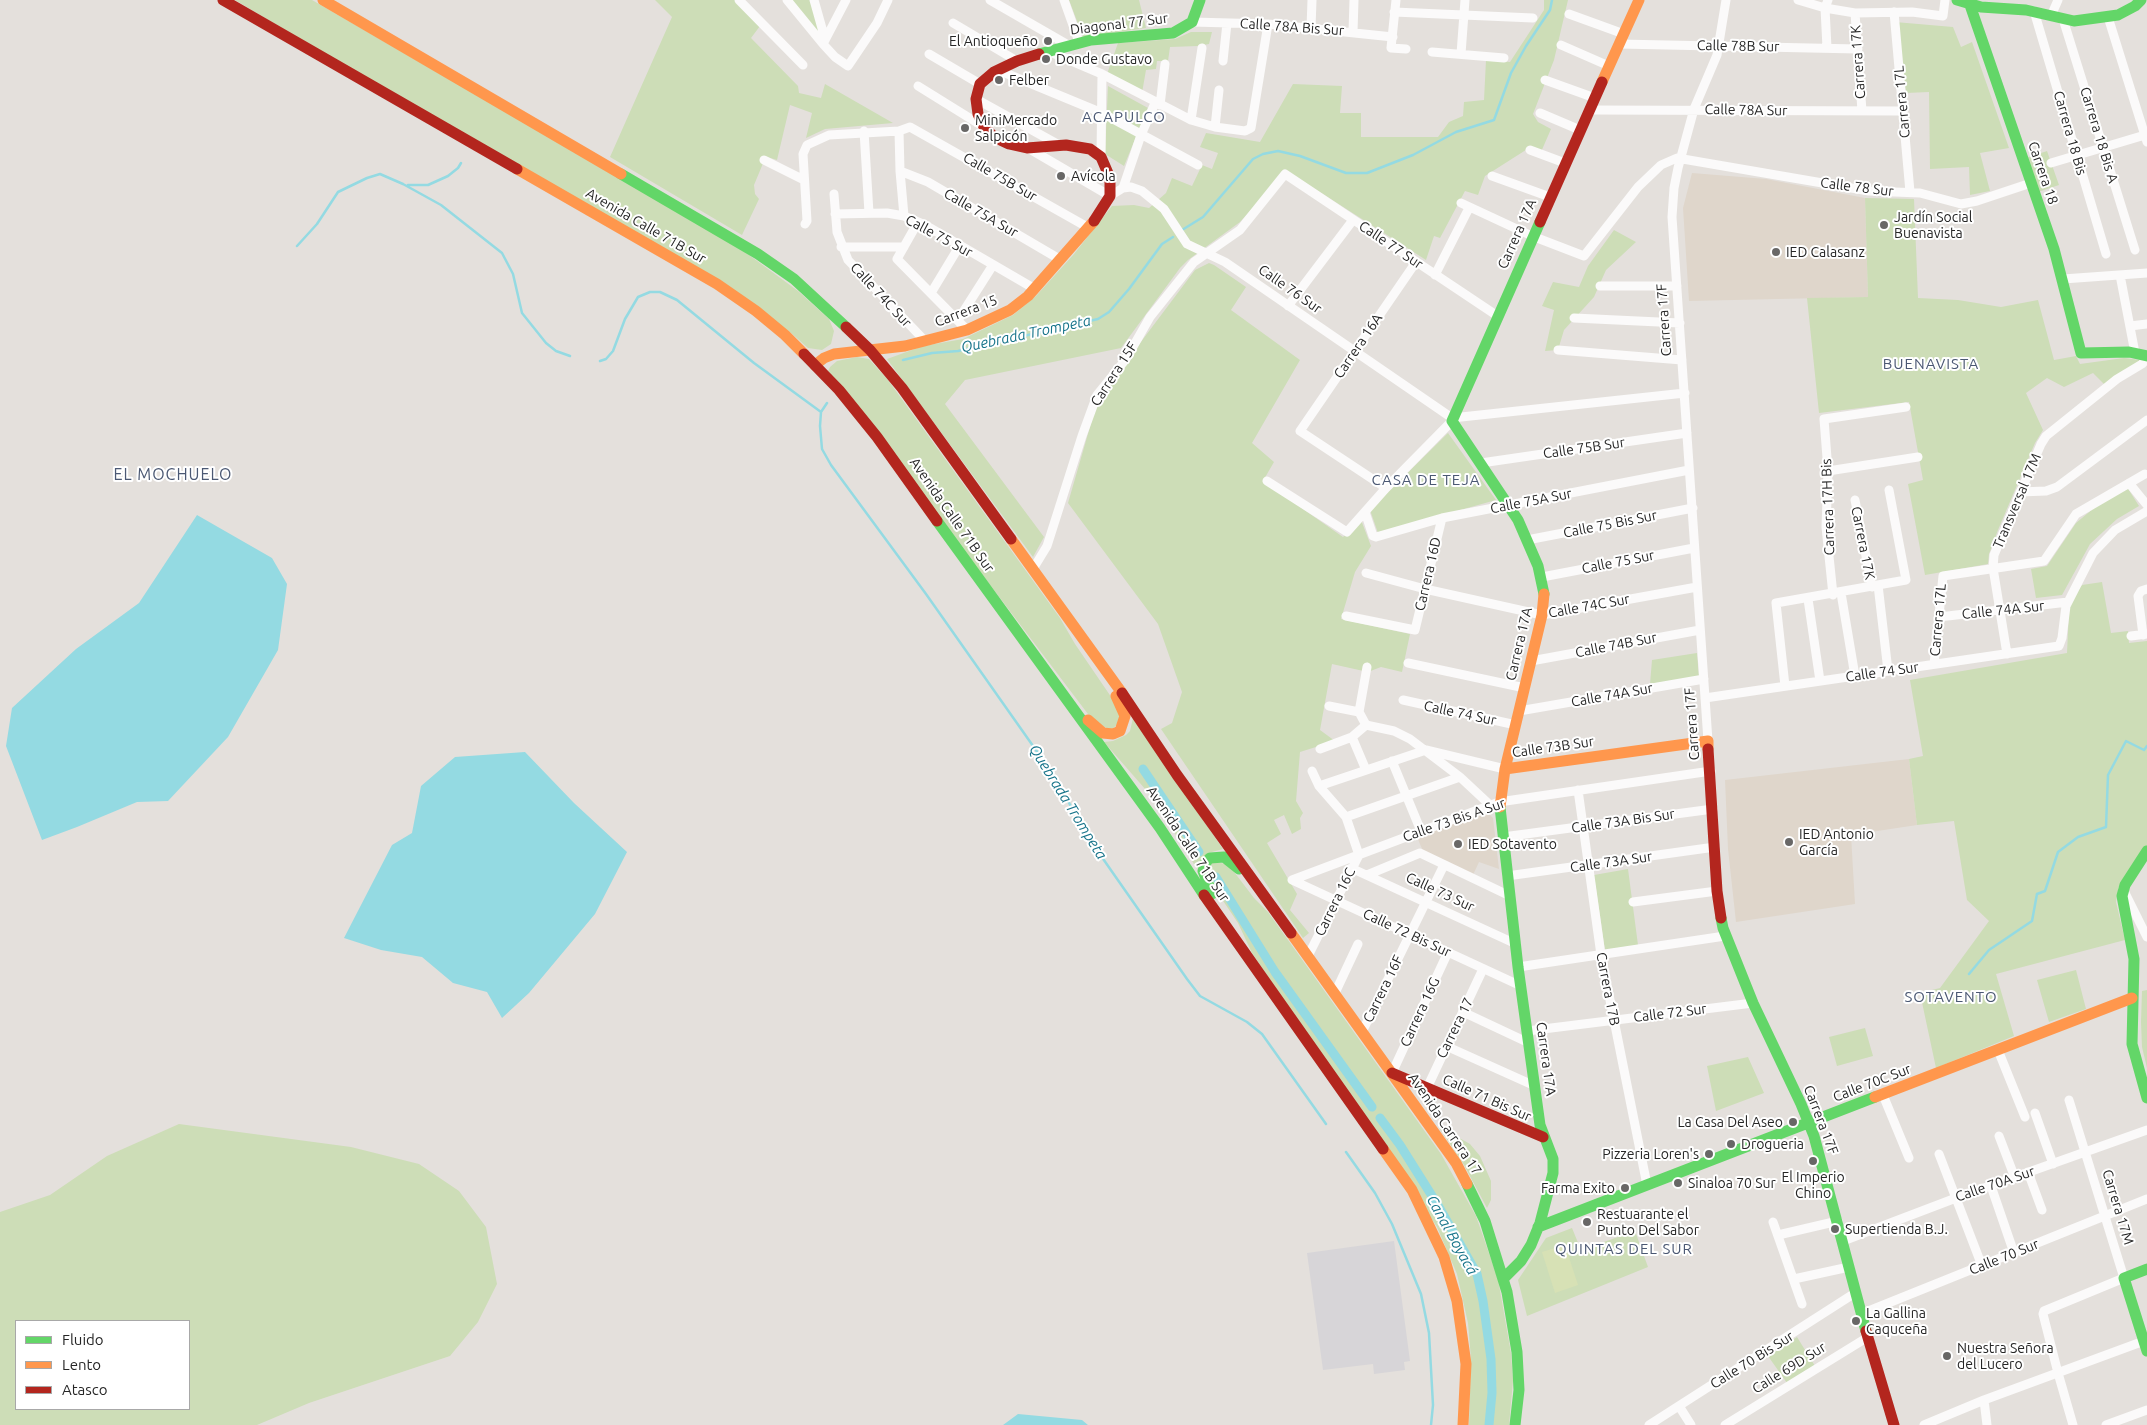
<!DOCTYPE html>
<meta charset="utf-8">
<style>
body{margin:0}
#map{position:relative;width:2147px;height:1425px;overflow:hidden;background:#e4e0dc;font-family:Ubuntu,sans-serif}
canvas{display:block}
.legend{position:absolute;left:15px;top:1320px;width:175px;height:90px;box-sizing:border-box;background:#fff;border:1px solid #a8a8a8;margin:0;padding:6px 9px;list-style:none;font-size:15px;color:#262626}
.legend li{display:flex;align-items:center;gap:10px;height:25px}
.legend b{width:25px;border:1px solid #a8a8a8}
</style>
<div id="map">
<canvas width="2147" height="1425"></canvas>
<ul class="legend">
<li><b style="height:6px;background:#63d668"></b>Fluido</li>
<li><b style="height:6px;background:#ff974d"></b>Lento</li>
<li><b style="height:6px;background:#b3261e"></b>Atasco</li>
</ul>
</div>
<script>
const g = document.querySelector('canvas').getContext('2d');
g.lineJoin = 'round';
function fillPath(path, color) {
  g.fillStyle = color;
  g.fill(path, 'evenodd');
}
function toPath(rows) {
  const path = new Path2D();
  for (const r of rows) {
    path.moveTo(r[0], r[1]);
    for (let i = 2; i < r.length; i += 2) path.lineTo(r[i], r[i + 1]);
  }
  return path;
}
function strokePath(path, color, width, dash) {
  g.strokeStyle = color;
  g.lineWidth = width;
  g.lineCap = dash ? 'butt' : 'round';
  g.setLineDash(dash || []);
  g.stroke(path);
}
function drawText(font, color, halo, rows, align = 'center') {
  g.font = font + ' Ubuntu,sans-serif';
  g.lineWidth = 4;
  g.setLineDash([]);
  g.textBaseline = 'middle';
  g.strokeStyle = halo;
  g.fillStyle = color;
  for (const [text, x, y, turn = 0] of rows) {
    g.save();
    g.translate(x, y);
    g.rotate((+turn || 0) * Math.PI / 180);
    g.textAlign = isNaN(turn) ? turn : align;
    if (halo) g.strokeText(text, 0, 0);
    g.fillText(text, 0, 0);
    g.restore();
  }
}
const industrial = toPath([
 [1394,1241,1410,1361,1404,1362,1405,1370,1374,1374,1373,1364,1323,1370,1307,1253]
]);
const education = toPath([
 [1692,173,1766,179,1865,198,1868,297,1689,301,1683,208],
 [1909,759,1917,825,1851,835,1855,904,1736,922,1728,849,1725,780],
 [1487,812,1493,818,1499,869,1479,862,1473,875,1423,851,1417,837]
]);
const green = toPath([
 [235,0,312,0,730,241,798,291,829,319,834,331,831,344,822,350,808,348,790,332],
 [655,0,735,0,760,26,751,38,798,86,799,93,821,98,825,84,893,123,825,129,806,138,812,113,790,105,777,160,767,157,764,161,754,185,755,194,759,199,742,235,610,157,672,17],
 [786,0,813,0,823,32,818,33],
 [1069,0,1139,0,1146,28,1083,37],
 [1544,0,1568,0,1554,60,1533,114,1538,122,1551,129,1541,152,1529,148,1485,176,1478,195,1465,191,1440,238,1434,236,1426,260,1287,171,1240,222,1188,260,1180,268,1121,348,965,380,945,404,1044,537,1033,557,887,359,923,346,963,339,1013,315,1036,296,1074,254,1112,206,1134,205,1149,208,1166,193,1172,178,1192,186,1202,165,1212,169,1218,153,1200,147,1206,133,1260,142,1293,84,1342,86,1340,113,1361,113,1361,137,1438,137,1449,122,1463,116,1464,102,1484,100,1486,60,1510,62,1544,10],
 [1895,22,1953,27,1961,47,1972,42,2009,148,1980,153,1990,191,1970,195,1969,167,1930,169,1929,92,1906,93],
 [1191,32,1212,32,1209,44,1198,46,1170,47,1168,61,1157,61,1156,69,1146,70,1142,93,1107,74,1118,43,1175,39],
 [1108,86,1148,108,1124,166,1105,154],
 [2047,151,2059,185,2038,192,2026,158],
 [1865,198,1914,199,1918,298,1958,300,2001,307,2038,300,2054,360,2076,356,2080,364,2124,358,2140,360,2106,386,2093,373,2064,387,2047,378,2026,393,2043,430,2035,443,1998,530,1989,554,1988,564,1925,575,1908,484,1923,480,1909,402,1819,413,1807,298,1868,297],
 [1614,230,1636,242,1606,270,1594,297,1564,330,1558,350,1545,351,1554,310,1542,306,1553,282,1579,287,1588,266],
 [1209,263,1214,265,1246,287,1231,310,1300,360,1252,443,1274,462,1263,481,1343,537,1361,520,1371,546,1355,572,1341,619,1410,634,1402,672,1381,667,1368,672,1332,664,1320,730,1335,741,1300,752,1296,801,1303,813,1300,818,1301,829,1292,834,1284,815,1274,820,1281,834,1267,843,1297,894,1290,910,1309,933,1303,938,1161,729,1172,723,1182,692,1158,624,1068,503,1096,406,1107,387,1195,270],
 [857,357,869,359,888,380,1060,618,1075,644,1118,707,1120,722,1111,730,1094,722,828,371,830,367,837,361],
 [1448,433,1496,500,1378,533,1370,510],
 [2127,487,2139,506,2117,519,2090,544,2062,595,2036,598,2031,569,2047,566,2076,523,2094,508],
 [2102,582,2111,633,2128,631,2129,643,2147,641,2147,846,2117,895,2116,902,2125,940,1996,974,2014,1036,1936,1068,1920,993,1940,988,1989,921,1967,900,1954,821,1917,825,1909,759,1923,756,1910,680,2067,653,2069,611,2072,598,2082,585],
 [1697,653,1699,677,1650,684,1652,660],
 [1133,718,1223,849,1208,853,1197,869,1153,798,1104,742,1113,741,1126,735,1130,731],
 [1212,862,1228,864,1254,898,1268,912,1441,1154,1476,1216,1498,1279,1511,1353,1513,1381,1509,1425,1469,1425,1471,1359,1468,1323,1457,1274,1437,1227,1252,953,1238,923,1209,880],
 [1628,869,1638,945,1605,950,1594,875],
 [2076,970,2086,1009,2049,1022,2037,980],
 [2147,990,2147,1068,2142,1047,2141,1022,2142,991],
 [1865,1028,1873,1056,1837,1066,1829,1037],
 [1748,1057,1764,1093,1716,1111,1707,1066],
 [179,1124,351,1147,419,1164,459,1191,486,1227,497,1284,478,1322,450,1356,309,1403,257,1425,0,1425,0,1212,50,1195,107,1156],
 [189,1321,189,1409,16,1409,16,1321],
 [1438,1126,1470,1144,1480,1156,1491,1181,1491,1200,1487,1208,1464,1165],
 [1572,1228,1581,1250,1635,1231,1648,1267,1527,1316,1518,1280,1546,1238],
 [1797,1337,1815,1366,1787,1383,1768,1356]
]);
const pitch = toPath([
 [1565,1245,1578,1285,1555,1293,1542,1252]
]);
const water = toPath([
 [197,515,272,558,287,584,278,650,228,737,168,801,137,802,77,827,42,840,6,746,12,708,76,649,139,603],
 [525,752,574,803,627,852,595,914,529,993,502,1018,487,992,453,983,422,957,381,950,344,938,392,845,412,833,421,786,455,757],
 [1018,1414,1082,1420,1088,1425,1003,1425]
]);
const stream = toPath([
 [403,184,441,205,502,253,513,274,522,313,546,343,556,351,570,356],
 [408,185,428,185,448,176,458,168,461,163],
 [1182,230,1203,217,1253,159,1263,154,1278,151,1300,156,1346,173,1367,173,1413,155,1456,132,1494,120,1511,73,1526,46,1550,10,1552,0],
 [297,246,317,224,338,192,367,178,380,174,403,184],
 [903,360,932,353,958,351,1098,319,1109,312,1129,289,1162,244,1173,237],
 [600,361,606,359,613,351,625,319,638,297,650,292,660,292,677,300,754,363,821,412],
 [827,403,821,412,820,426,822,449,831,465,926,594,1038,753,1058,782,1085,833,1187,979,1200,996,1247,1022,1262,1034,1326,1124],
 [1969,974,1989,950,2032,921,2037,894,2045,891,2058,852,2078,837,2106,827,2108,775,2126,741,2144,750,2147,746],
 [1346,1152,1375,1193,1392,1224,1421,1294,1429,1333,1433,1405,1431,1425]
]);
const canal = toPath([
 [1143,769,1199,852],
 [1216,877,1275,972,1372,1107],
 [1380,1118,1400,1145,1439,1207,1477,1274,1483,1301,1491,1359,1492,1393,1489,1425]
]);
const street = toPath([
 [739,0,803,65],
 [787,0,823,44,835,57,848,66,877,23,888,0],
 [814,0,825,39],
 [990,0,1068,45],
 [1064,0,1079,42],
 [1396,0,1391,48,1406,49],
 [1798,0,1825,8,1855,13,1912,12,1943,16,1945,0],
 [2034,11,2106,254],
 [1394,12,1533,18],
 [1894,12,1910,192],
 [1855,13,1862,111],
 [1569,14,1624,34],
 [2051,16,2058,0],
 [2108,17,2147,142],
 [2063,19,2135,250],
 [1192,22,1268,24,1393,37],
 [953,23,1017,61],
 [1311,28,1312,0],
 [1353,32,1354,0],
 [823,44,846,0],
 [1619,44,1858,49],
 [1561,45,1609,66],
 [1827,48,1825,8,1828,0],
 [1048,51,1102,74,1191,120,1215,127,1245,131,1251,128,1268,24],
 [1432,52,1504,58],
 [929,54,980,84],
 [1461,54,1465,0],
 [1223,61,1227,23],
 [998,70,1102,113,1198,165],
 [1545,80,1595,98],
 [918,86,984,127],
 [976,99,1059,145],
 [1160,105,1165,64],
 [1590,110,1903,111],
 [1540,113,1580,130],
 [1191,120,1202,48],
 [1215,127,1219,90],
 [864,131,869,213],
 [899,131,900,171,904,216],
 [1028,148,1110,196,1123,188,1131,187,1142,191,1164,209,1187,244,1225,262,1452,418,1685,393],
 [1530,150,1565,163],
 [1101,157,1102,74],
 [764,160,804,180],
 [2051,163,2145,135],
 [900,171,928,182,1061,260],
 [1492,176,1550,197],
 [1123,188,1141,135,1155,103],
 [834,194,837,232,848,260,925,341],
 [1461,203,1532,236,1584,256,1638,187,1661,165,1677,158,1869,191,1920,193,1961,204,1977,201,2031,183],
 [835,214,887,213,904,216,925,225,1035,289],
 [918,222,897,259,967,330],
 [805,224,807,221,803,154,807,145,829,135,899,131,910,127,1089,228],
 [841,247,904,247],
 [1435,275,1469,208],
 [2120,275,2135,353],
 [2063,279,2147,273],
 [1600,286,1677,286],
 [931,293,960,245],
 [1288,306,1353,220],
 [1574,318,1680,323],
 [958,320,993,265],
 [2130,326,2147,324],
 [1558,350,1682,360],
 [1481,463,1687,433],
 [1828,471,1918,457],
 [1267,481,1347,532,1386,488,1452,421],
 [2129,483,2147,505],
 [1386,488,1300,431,1416,262],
 [2020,492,2046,491,2057,487,2147,420],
 [1855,500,1872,587],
 [1365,512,1373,536,1376,537,1442,518,1689,470],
 [1527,540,1693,508],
 [1033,569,1047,546,1082,436,1097,395,1126,359,1150,317,1194,262,1240,230,1285,174,1496,315],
 [1366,573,1425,589,1542,615,1697,587],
 [1542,577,1694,548],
 [1878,585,1888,671],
 [1841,593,1855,676],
 [1833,595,1826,527,1828,471,1824,419,1906,407],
 [1808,599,1820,681],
 [1346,616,1415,630,1442,518],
 [1939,617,2068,602],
 [2143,635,2138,596,2141,591,2147,589],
 [2131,636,2147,634],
 [2007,654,1993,568,1994,555,2041,444,2046,436,2117,379,2142,364,2147,359],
 [1531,661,1700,630],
 [1408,663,1525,688],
 [1934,664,1943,576,2044,561,2076,514,2145,474],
 [1785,686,1776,603,1906,580,1889,490],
 [1705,698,2059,646,2062,638,2066,606,2093,553,2115,530,2147,511],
 [1403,700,1516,725],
 [1329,706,1359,712],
 [1519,711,1704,679],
 [1366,725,1394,731,1410,739,1460,777,1490,805],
 [1366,725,1359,712,1367,667],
 [1352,737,1366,770],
 [1708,741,1672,217,1674,188,1678,168,1694,109,1717,55,1726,0],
 [1320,749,1352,737,1366,725],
 [1392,761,1421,831],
 [1319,786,1426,750,1505,769],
 [1578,790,1601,955,1647,1185],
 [1346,817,1460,777],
 [1503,837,1713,809],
 [1351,868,1516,944],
 [1367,875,1420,853,1510,896],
 [1507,876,1715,847],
 [1292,880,1499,802,1711,771],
 [1292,880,1521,986],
 [2123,889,2147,937],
 [1633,902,1717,891],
 [1308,956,1359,855,1346,817,1319,786,1312,771],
 [1518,967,1725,936],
 [1335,993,1358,944],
 [1463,1012,1529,1043],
 [1527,1031,1753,1003],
 [1362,1032,1444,865],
 [1446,1046,1535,1086],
 [1998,1050,2025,1117],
 [1392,1073,1448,952],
 [1427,1088,1483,969],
 [1883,1095,1909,1158],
 [2069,1100,2124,1278,2044,1311,2043,1314,2058,1373,2073,1425],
 [2035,1113,2053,1164],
 [1999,1136,2015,1178],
 [1939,1154,1982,1266],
 [2028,1172,2042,1210],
 [1991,1186,2014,1253],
 [1773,1222,1802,1304],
 [1778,1235,1838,1221],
 [1843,1241,1956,1198,2147,1130],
 [1794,1279,1849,1267],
 [1861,1314,2147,1199],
 [1984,1400,1987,1425],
 [1679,1406,1691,1425],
 [1649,1425,1855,1293],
 [1725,1425,1868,1337],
 [1924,1425,1984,1400,2144,1341],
 [2106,1425,2147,1410]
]);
const fast = toPath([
 [1957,0,1981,7,2026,10,2074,21,2118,15,2135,6,2141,0],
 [1970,5,2054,249,2081,353,2129,352,2147,356],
 [1039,54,1091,40,1173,33,1192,22,1200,0],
 [621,174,758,254,794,279,846,327],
 [1540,222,1452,421,1518,520,1538,566,1544,594],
 [937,521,1160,828,1204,895],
 [1500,807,1518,967,1540,1125,1553,1159,1553,1173,1540,1223,1531,1245,1521,1261,1504,1278],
 [2147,851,2125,885,2122,896,2134,959,2132,1044,2147,1098],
 [1212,894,1203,871,1206,862,1210,858,1224,857,1239,869],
 [1721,918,1723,928,1753,1003,1801,1104,1814,1136,1866,1331],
 [1467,1184,1485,1221,1507,1292,1517,1352,1519,1390,1515,1425],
 [1538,1227,1875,1097],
 [2147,1269,2124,1278,2147,1351]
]);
const slow = toPath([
 [323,0,621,174],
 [1602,82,1639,0],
 [517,169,717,284,756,311,785,335,804,354],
 [815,365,824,358,834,354,905,346,967,330,1010,310,1028,296,1094,221],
 [1011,539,1122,693],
 [1088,720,1103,733,1113,734,1120,731,1125,716,1116,696],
 [1505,769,1708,741,1708,749],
 [1500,807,1505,769,1542,615,1544,594],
 [1291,933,1456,1163,1467,1184],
 [1875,1097,2132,998],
 [1383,1149,1412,1190,1444,1257,1457,1301,1466,1364,1463,1425]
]);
const jam = toPath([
 [223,0,517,169],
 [1039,54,1017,61,994,72,980,84,976,99,978,114,984,127,994,137,1009,144,1027,148,1066,145,1090,149,1101,157,1110,178,1110,196,1094,221],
 [1540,222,1602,82],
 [846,327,870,350,902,388,1011,539],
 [804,354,839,390,877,437,937,521],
 [1122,693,1177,775,1291,933],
 [1708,749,1717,891,1721,918],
 [1204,895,1383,1149],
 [1392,1073,1543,1137],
 [1866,1331,1894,1425]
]);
const markers = [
 [1048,41,5,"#686766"],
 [1046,59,5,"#686766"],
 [999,80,5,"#686766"],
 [965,128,5,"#686766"],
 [1061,176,5,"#686766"],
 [1884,225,5,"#686766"],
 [1776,252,5,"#686766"],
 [1789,842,5,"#686766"],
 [1458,844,5,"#686766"],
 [1793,1122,5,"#686766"],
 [1731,1144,5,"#686766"],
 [1709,1154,5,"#686766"],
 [1813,1161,5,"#686766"],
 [1678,1183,5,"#686766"],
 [1625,1188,5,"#686766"],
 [1587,1222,5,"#686766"],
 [1835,1229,5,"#686766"],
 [1856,1321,5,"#686766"],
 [1947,1356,5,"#686766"]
];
const streetNames = [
 ["Diagonal 77 Sur",1119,24,-7],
 ["Calle 78A Bis Sur",1292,27,4],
 ["Calle 78B Sur",1738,46,1],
 ["Carrera 17K",1858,62,-94],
 ["Carrera 17L",1902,102,-95],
 ["Calle 78A Sur",1746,110,1],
 ["Carrera 18 Bis",2070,133,74],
 ["Carrera 18 Bis A",2099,135,73],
 ["Carrera 18",2043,173,71],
 ["Calle 75B Sur",1000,177,30],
 ["Calle 78 Sur",1857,187,7],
 ["Calle 75A Sur",981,213,30],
 ["Avenida Calle 71B Sur",646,226,30],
 ["Carrera 17A",1517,234,-66],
 ["Calle 75 Sur",939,236,28],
 ["Calle 77 Sur",1391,245,34],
 ["Calle 76 Sur",1290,289,35],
 ["Calle 74C Sur",881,295,47],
 ["Carrera 15",966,311,-21],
 ["Carrera 17F",1664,320,-94],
 ["Carrera 16A",1358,346,-56],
 ["Carrera 15F",1114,374,-57],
 ["Calle 75B Sur",1584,448,-8],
 ["Calle 75A Sur",1531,501,-11],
 ["Transversal 17M",2017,501,-67],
 ["Carrera 17H Bis",1828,507,-92],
 ["Avenida Calle 71B Sur",952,515,55],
 ["Calle 75 Bis Sur",1610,524,-11],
 ["Carrera 17K",1863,543,79],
 ["Calle 75 Sur",1618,562,-11],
 ["Carrera 16D",1428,574,-77],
 ["Calle 74C Sur",1589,606,-10],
 ["Calle 74A Sur",2003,610,-6],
 ["Carrera 17L",1938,620,-85],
 ["Carrera 17A",1519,644,-77],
 ["Calle 74B Sur",1616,645,-11],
 ["Calle 74 Sur",1882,672,-8],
 ["Calle 74A Sur",1612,695,-10],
 ["Calle 74 Sur",1460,713,12],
 ["Carrera 17F",1692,724,-94],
 ["Calle 73B Sur",1553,747,-8],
 ["Calle 73 Bis A Sur",1454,820,-19],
 ["Calle 73A Bis Sur",1623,821,-8],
 ["Avenida Calle 71B Sur",1188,844,56],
 ["Calle 73A Sur",1611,862,-8],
 ["Calle 73 Sur",1440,892,25],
 ["Carrera 16C",1335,902,-64],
 ["Calle 72 Bis Sur",1407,933,25],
 ["Carrera 16F",1383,989,-64],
 ["Carrera 17B",1608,989,79],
 ["Carrera 16G",1420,1012,-65],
 ["Calle 72 Sur",1670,1013,-7],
 ["Carrera 17",1455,1028,-64],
 ["Carrera 17A",1546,1059,82],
 ["Calle 70C Sur",1872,1083,-21],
 ["Calle 71 Bis Sur",1487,1098,24],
 ["Carrera 17F",1821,1120,69],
 ["Avenida Carrera 17",1445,1124,56],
 ["Calle 70A Sur",1995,1184,-19],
 ["Carrera 17M",2118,1207,73],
 ["Calle 70 Sur",2004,1257,-22],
 ["Calle 70 Bis Sur",1752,1360,-32],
 ["Calle 69D Sur",1789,1368,-32]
];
const poiNames = [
 ["El Antioqueño",1038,41,"right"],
 ["Donde Gustavo",1056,59],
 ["Felber",1009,80],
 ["MiniMercado",975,120],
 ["Salpicón",975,136],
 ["Avícola",1071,176],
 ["Jardín Social",1894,217],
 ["Buenavista",1894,233],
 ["IED Calasanz",1786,252],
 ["IED Antonio",1799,834],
 ["García",1799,850],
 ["IED Sotavento",1468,844],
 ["La Casa Del Aseo",1783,1122,"right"],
 ["Drogueria",1741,1144],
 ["Pizzeria Loren's",1699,1154,"right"],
 ["El Imperio",1813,1177,"center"],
 ["Chino",1813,1193,"center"],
 ["Sinaloa 70 Sur",1688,1183],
 ["Farma Exito",1615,1188,"right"],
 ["Restuarante el",1597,1214],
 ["Punto Del Sabor",1597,1230],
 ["Supertienda B.J.",1845,1229],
 ["La Gallina",1866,1313],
 ["Caquceña",1866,1329],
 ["Nuestra Señora",1957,1348],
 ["del Lucero",1957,1364]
];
const neighbourhoodNames = [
 ["ACAPULCO",1124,117],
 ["BUENAVISTA",1931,364],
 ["CASA DE TEJA",1426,480],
 ["SOTAVENTO",1951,997],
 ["QUINTAS DEL SUR",1624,1249]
];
const waterNames = [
 ["Quebrada Trompeta",1026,334,-12],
 ["Quebrada Trompeta",1068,802,58],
 ["Canal Boyacá",1452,1235,61]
];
const quarterNames = [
 ["EL MOCHUELO",173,475]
];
fillPath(industrial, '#d7d5d8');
fillPath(education, '#dfd6cb');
fillPath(green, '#cdddb7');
fillPath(pitch, '#d7e1b5');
fillPath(water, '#94dae2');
strokePath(stream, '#94dae2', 2.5);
strokePath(canal, '#94dae2', 9);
strokePath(street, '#fbfafa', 9);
strokePath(fast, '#63d668', 11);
strokePath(slow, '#ff974d', 11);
strokePath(jam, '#b3261e', 11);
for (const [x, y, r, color] of markers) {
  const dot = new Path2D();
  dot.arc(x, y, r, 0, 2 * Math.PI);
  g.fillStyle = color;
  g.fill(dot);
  strokePath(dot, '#fff', 2);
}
drawText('14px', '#262626', '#fff', streetNames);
drawText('14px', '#262626', '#fff', poiNames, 'left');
g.letterSpacing = '1px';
drawText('15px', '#4b5873', '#fff', neighbourhoodNames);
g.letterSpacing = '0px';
drawText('italic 15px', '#17748a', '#fff', waterNames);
g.letterSpacing = '1px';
drawText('16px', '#4b5873', '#fff', quarterNames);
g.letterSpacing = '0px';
</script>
